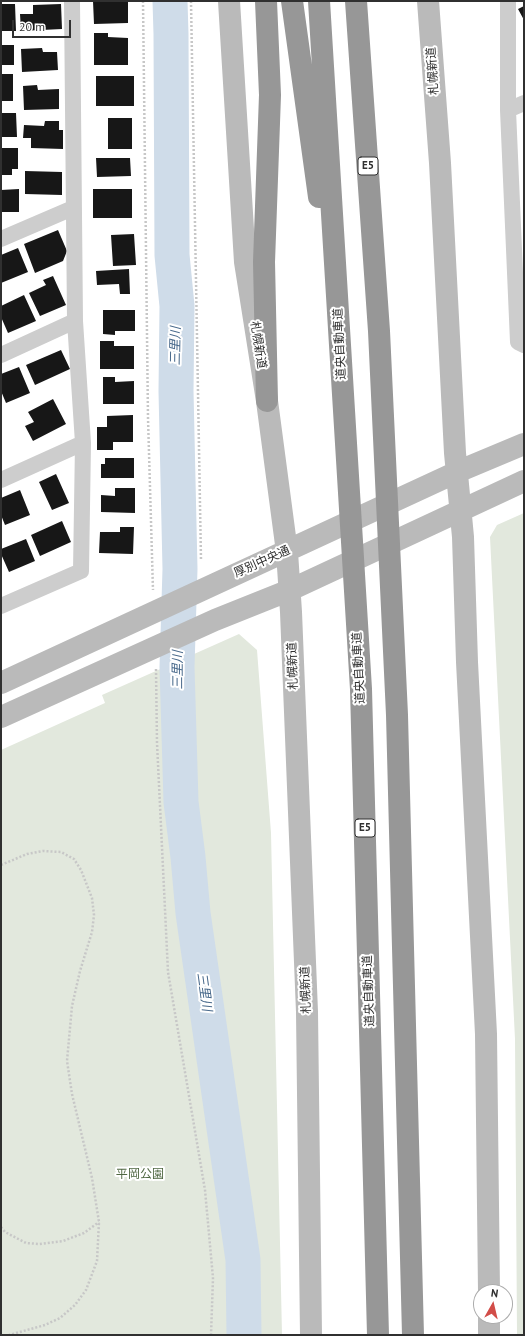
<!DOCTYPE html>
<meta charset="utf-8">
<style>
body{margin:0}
#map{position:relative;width:525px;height:1336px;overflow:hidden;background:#fff;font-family:"PT Sans",sans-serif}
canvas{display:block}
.frame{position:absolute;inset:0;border:2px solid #303030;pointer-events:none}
.north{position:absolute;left:473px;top:1284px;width:40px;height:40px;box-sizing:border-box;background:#fff;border:1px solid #acacac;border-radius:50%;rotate:8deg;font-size:11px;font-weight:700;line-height:16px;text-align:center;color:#303030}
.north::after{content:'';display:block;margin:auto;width:14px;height:18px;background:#d24d48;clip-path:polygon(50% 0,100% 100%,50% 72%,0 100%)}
.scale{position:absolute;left:12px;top:20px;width:59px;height:18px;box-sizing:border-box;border:2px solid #303030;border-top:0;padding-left:5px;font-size:12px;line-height:14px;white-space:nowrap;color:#303030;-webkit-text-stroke:3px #fff;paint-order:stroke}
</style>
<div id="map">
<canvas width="525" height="1336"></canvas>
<div class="frame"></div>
<div class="north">N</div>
<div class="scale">20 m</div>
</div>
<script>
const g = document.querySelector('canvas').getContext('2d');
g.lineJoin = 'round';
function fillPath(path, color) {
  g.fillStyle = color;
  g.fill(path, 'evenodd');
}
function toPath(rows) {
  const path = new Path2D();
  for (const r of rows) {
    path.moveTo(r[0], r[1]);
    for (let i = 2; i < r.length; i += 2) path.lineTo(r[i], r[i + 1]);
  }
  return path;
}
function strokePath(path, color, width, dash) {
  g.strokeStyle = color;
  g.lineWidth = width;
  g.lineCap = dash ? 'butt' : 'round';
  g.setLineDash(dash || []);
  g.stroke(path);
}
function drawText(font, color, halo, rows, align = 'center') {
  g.font = font + ' "PT Sans","Noto Sans JP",sans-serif';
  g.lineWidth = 4;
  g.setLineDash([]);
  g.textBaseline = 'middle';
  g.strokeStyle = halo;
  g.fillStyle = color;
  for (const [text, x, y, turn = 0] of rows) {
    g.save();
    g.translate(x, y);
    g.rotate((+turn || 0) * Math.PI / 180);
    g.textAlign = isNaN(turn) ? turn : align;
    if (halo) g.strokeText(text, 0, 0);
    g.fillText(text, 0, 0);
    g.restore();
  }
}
const green = toPath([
 [524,513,524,1335,517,1335,515,1039,490,537,497,525],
 [239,634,257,650,271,833,282,1335,1,1335,1,750,105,703,102,695]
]);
const river = toPath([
 [170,1,171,34,172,255,177,306,176,391,180,569,177,667,181,802,188,857,193,913,243,1260,244,1335]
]);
const building = toPath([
 [93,1,128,1,128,23,94,24],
 [1,4,15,4,16,31,1,31],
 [61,4,62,29,21,31,20,14,33,14,33,5],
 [524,6,524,20,518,9],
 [94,33,108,33,108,37,128,38,128,65,94,65],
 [1,45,14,45,14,65,1,65],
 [42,48,43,52,57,52,58,70,22,72,21,49],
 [1,74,13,74,13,101,1,101],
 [96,76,134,76,134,106,96,106],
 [37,85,38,90,59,89,59,109,24,110,23,86],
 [1,113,16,113,17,137,1,137],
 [108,118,132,118,132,149,108,149],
 [45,121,59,121,59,130,63,130,63,149,31,148,31,138,23,138,24,125,44,126],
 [1,148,18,148,18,169,12,169,12,175,1,175],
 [96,158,130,158,131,176,97,177],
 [25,171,62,172,62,195,25,194],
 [19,189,19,212,1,212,1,190],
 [93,189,132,189,132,218,93,218],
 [58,230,67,251,63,261,35,273,24,244],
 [134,234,136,265,113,266,111,235],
 [18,248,28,272,1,283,1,255],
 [129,269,130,294,120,294,119,284,97,285,96,271],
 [53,276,66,305,40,316,29,293,46,285,43,280],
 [24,295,36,321,8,333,1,317,1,306],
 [103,310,135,310,135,331,115,331,115,335,103,334],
 [100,341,114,341,114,346,134,346,134,369,100,369],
 [61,350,70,369,35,385,26,365],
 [19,367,30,393,6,403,1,391,1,374],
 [103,377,115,377,115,382,134,381,134,404,103,404],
 [53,399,66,424,33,441,25,426,34,422,28,412],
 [133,415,133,442,113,442,113,450,97,450,97,427,107,427,107,416],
 [105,458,134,458,134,478,101,478,101,464,105,464],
 [56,474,69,503,52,510,39,482],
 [115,488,135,488,135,513,101,512,101,495,115,496],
 [20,490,30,515,5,525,1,515,1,498],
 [62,521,71,542,40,556,31,535],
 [120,527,134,527,133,554,99,553,100,532,120,532],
 [26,539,35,561,9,572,1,554,1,549]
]);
const path = toPath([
 [143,1,148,418,153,590],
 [191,1,201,560],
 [156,669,157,743,168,972,205,1190,213,1278,211,1335],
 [1,865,27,854,43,851,61,852,74,859,81,870,92,898,94,915,92,932,80,971,72,1006,67,1061,72,1094,92,1178,99,1222,97,1261,86,1290,75,1305,60,1318,45,1325,9,1335],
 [1,1227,5,1232,26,1243,39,1244,63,1241,84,1233,99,1222]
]);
const street = toPath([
 [508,1,508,110,518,342,524,345],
 [508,110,524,103],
 [1,239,73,208],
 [1,355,75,321],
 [1,480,83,443],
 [1,606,81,571,83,443,75,321,72,1]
]);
const secondary = toPath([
 [229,1,245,262,267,401,287,552,291,612,307,1012,311,1335],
 [428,1,440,163,455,453,463,537,467,662,486,1034,489,1292],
 [1,683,457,472,524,444],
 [1,717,215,620,290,590,524,481],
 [489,1335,489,1316]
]);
const highway = toPath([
 [266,1,270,95,264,262,267,401],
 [292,1,319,197],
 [319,1,361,689,378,1335],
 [356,1,379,331,397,715,413,1335]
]);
const shields = [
 [368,166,20],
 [365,828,20]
];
const shieldNames = [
 ["E5",368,166],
 ["E5",365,828]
];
const streetNames = [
 ["札幌新道",433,71,-94],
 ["道央自動車道",340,344,-93],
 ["札幌新道",258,345,81],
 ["厚別中央通",262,562,-24],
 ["札幌新道",293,666,-92],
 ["道央自動車道",359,668,-93],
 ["札幌新道",306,990,-92],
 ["道央自動車道",369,991,-92]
];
const parkNames = [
 ["平岡公園",140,1175]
];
const waterNames = [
 ["三里川",176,346,-89],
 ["三里川",178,670,-90],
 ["三里川",204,992,82]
];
fillPath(green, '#e2e8dd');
strokePath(river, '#cfdce9', 35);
fillPath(building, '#171717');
strokePath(path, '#c7c7c7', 2.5, [2, 2]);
strokePath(street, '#cdcdcd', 16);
strokePath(secondary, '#bababa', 22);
strokePath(highway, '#979797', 22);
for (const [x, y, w] of shields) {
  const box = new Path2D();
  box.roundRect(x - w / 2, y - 9, w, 18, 3);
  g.fillStyle = '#fff';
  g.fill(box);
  strokePath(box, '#303030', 1);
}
drawText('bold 11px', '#303030', null, shieldNames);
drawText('12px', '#303030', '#fff', streetNames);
drawText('12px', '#4f6742', '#fff', parkNames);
drawText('italic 13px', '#47688a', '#fff', waterNames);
</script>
